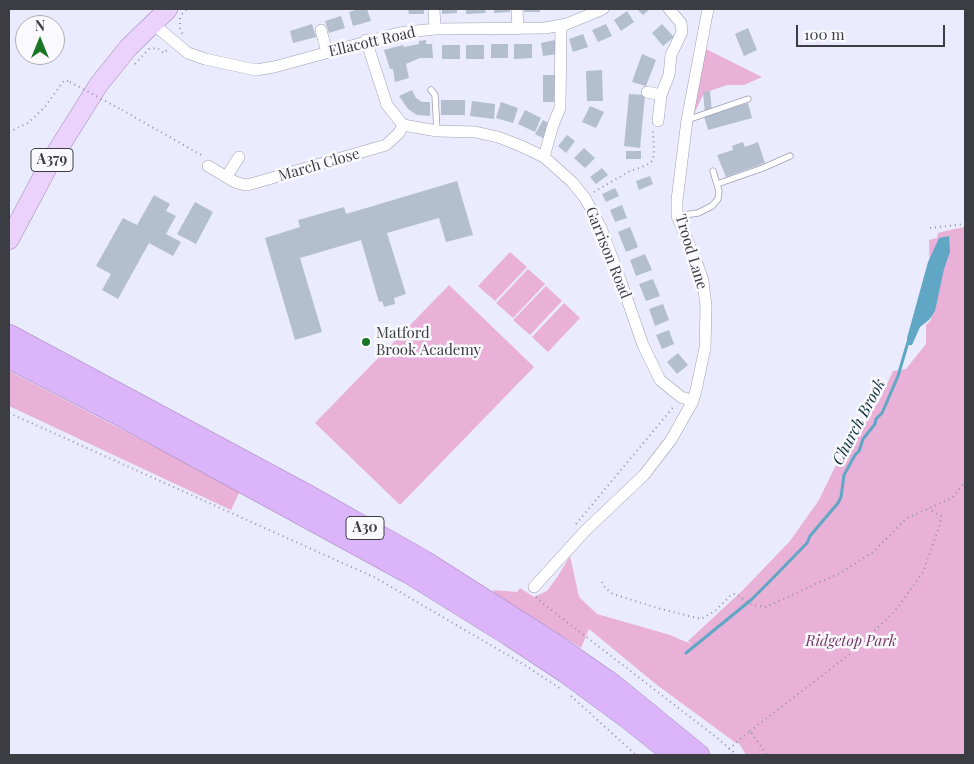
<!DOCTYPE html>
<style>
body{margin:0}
#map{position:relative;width:974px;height:764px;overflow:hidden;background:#eaebfe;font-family:"Playfair Display",serif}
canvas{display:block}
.frame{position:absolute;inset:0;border:10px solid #3c3c43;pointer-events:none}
.north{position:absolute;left:15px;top:15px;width:50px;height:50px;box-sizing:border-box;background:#fafafe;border:1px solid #aeaeb3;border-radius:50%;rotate:0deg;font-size:14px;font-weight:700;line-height:20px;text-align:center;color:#3c3c43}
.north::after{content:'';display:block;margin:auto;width:18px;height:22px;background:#197626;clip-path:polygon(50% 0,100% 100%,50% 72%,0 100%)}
.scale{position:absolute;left:796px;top:25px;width:149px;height:22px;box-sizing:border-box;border:2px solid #3c3c43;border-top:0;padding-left:6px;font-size:15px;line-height:18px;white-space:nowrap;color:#3c3c43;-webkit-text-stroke:4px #fafafe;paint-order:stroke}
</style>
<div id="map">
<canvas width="974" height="764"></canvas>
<div class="frame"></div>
<div class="north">N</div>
<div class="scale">100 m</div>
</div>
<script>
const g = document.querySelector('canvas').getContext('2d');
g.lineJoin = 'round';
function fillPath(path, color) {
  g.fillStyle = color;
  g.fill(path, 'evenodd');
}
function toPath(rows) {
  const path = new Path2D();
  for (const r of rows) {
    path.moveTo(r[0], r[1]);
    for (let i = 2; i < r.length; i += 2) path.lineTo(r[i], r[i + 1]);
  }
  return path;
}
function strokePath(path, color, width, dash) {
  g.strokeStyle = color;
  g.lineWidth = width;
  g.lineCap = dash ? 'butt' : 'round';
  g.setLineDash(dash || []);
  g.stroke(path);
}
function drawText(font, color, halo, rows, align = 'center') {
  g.font = font + ' "Playfair Display",serif';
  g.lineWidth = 5;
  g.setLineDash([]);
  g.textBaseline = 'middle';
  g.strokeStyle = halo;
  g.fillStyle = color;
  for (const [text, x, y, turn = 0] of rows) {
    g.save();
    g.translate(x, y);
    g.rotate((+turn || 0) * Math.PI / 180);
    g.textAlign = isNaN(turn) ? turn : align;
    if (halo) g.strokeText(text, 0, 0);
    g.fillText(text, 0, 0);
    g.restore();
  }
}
const green = toPath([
 [704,48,762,77,744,85,727,85,704,93,693,116],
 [965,227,965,755,746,755,738,742,736,743,657,685,589,629,581,648,494,593,493,590,517,592,520,588,534,597,547,591,558,576,570,556,579,597,597,614,670,635,691,644,688,641,743,590,790,541,819,500,836,465,879,401,893,371,906,369,926,344,926,325,931,320,929,240,937,238,938,233,945,231],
 [510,252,527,267,495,301,478,286],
 [528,269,545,284,513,318,496,303],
 [449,285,534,367,400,505,315,423],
 [546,286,562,301,530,335,513,320],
 [564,303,580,318,548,352,532,337],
 [9,371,240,491,231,510,9,406]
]);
const water = toPath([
 [949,236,950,252,944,269,935,311,929,320,920,327,912,345,907,345,907,338,928,262,939,238]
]);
const stream = toPath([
 [686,653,751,600,773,578,807,543,810,536,838,503,841,497,844,475,855,455,859,451,863,439,875,424,876,419,882,413,886,404,898,376,908,342]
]);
const building = toPath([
 [359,9,367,9,371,21,353,26,349,12],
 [408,9,424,9,424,14,409,14],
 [442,9,457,9,457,13,442,14],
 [466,9,485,9,486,13,466,14],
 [494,9,510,9,510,12,494,13],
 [524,9,540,9,540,12,524,12],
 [637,9,650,9,643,15],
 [627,11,634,22,621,31,614,20],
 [341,16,345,28,329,33,325,21],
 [312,24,316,37,293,43,290,31],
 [606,24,612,36,598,42,592,30],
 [662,24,674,37,663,46,652,33],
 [748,28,757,50,744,56,735,34],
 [583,34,588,47,573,52,569,39],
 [426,40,426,44,432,44,433,58,420,58,406,64,409,78,395,82,393,69,390,69,384,50,403,45,404,47,419,44,419,41],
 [555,40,557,54,543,56,541,43],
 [491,44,508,44,508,58,491,58],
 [514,44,532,44,532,58,514,59],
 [442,45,460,45,460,59,442,59],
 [466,45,484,45,484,59,466,59],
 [642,54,656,60,646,86,632,82],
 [602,70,603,101,587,101,586,71],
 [543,75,556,75,556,102,543,102],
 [412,90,416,98,422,102,430,102,430,116,417,115,408,109,399,96],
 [710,91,712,112,705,113,703,92],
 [629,94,645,95,640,148,624,146],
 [441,100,465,100,465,115,441,115],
 [472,101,495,104,494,119,470,116],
 [501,102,518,108,513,123,496,118],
 [748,103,752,118,708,130,704,116],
 [590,106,604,112,596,128,582,122],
 [525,110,541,118,535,132,518,124],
 [543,120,552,125,545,139,535,134],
 [567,135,575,141,566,153,558,146],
 [743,142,745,147,758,142,765,163,726,177,717,155,733,150,732,146],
 [584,148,595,158,585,168,574,158],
 [626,151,641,151,641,159,626,159],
 [602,168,608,175,596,184,590,177],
 [650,176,653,184,639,190,636,181],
 [457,181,473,235,446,242,439,218,387,233,406,294,394,298,395,304,384,307,382,301,379,302,361,240,300,258,322,332,295,340,265,238,300,227,298,220,344,207,346,214],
 [615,188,619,196,606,202,602,194],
 [154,195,170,204,166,211,176,216,166,234,181,242,173,256,149,243,118,299,102,290,111,274,96,266,123,218,137,225],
 [195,202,213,212,196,244,177,234],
 [622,205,627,218,615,222,610,210],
 [630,227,638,247,626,252,618,232],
 [645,254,652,270,636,276,630,260],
 [653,279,660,296,646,301,639,284],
 [663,304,669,320,655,326,649,309],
 [669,330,674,344,662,349,656,335],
 [678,353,688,365,677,374,667,362]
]);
const path = toPath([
 [182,14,187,9],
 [180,18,180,28,183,35],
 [135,64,149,49,157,48,164,53,168,49],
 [122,110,203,156],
 [9,132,28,123,44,108,63,82,66,80,70,82],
 [594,192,628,172,647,165,652,161,654,154,653,130],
 [930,228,965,224],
 [9,413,376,578,523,664,561,689],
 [576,524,675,405],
 [602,582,605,588,613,594,657,608,701,619,715,611,732,594,736,594,752,605,766,607,840,573,873,552,907,518,952,498,965,482],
 [536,597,541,602,716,737,737,755],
 [571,696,636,755],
 [750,731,850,654,895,611,923,572,940,524,941,516,928,509],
 [729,749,750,731,767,755]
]);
const lane = toPath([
 [431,90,435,95,437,131],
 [687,120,748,99],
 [717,184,763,168,790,156],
 [677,216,698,213,712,206,718,199,719,191,713,171]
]);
const street = toPath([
 [434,9,435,29],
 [517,9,518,29],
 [152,23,188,53,205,59,256,70,274,67,399,33,435,29,545,28,567,24,603,9],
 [321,30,327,52],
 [366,40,387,105,403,125,437,131,475,132,498,137,521,146,544,157,572,182,585,198,601,228,619,276,643,345,660,380,681,397,693,401],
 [647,92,661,95],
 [658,121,661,95,669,75,671,55,682,32,681,23,669,9],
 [544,157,553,125,560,108,561,26],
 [208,166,235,182,245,185,251,184,386,145,399,133,403,125],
 [227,176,239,157],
 [534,587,585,531,644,475,671,440,693,401,696,390,705,348,706,307,703,281,697,263,677,216,677,200,687,120,708,9]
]);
const primary = toPath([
 [9,240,52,159,99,84,128,48,168,9]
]);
const highway = toPath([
 [9,335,307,495,424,561,553,643,612,684,699,755],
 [9,358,121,416,409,573,509,635,565,672,629,719,674,755]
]);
const pathBridge = toPath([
 [70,82,122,110]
]);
const markers = [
 [366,342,5,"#197626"]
];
const shields = [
 [52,160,42],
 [365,528,38]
];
const shieldNames = [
 ["A379",52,160],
 ["A30",365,528]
];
const streetNames = [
 ["Ellacott Road",372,42,-13],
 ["March Close",319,165,-16],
 ["Trood Lane",691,252,73],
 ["Garrison Road",608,253,68]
];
const poiNames = [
 ["Matford",376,333],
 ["Brook Academy",376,350]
];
const parkNames = [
 ["Ridgetop Park",851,641]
];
const waterNames = [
 ["Church Brook",859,422,-62]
];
fillPath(green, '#e9b0d8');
fillPath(water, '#60a7c5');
strokePath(stream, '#60a7c5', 3);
fillPath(building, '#b3bfce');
strokePath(lane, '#9e9fb0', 7);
strokePath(street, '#9e9fb0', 12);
strokePath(primary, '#a48aba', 20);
strokePath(highway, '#a48aba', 22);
strokePath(path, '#9393a0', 2, [1, 4]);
strokePath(lane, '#fff', 5.5);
strokePath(street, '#fff', 11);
strokePath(primary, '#ead2fc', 19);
strokePath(highway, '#dcb4fa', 21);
strokePath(pathBridge, '#9393a0', 2, [1, 4]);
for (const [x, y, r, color] of markers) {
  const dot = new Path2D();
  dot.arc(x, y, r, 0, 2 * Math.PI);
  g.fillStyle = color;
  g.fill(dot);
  strokePath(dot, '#fafafe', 2);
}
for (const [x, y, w] of shields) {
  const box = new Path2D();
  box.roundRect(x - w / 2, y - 11.5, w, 23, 4);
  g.fillStyle = '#fafafe';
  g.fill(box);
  strokePath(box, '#3c3c43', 1);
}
drawText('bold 14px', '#3c3c43', null, shieldNames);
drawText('15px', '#3c3c43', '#fafafe', streetNames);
drawText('15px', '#3c3c43', '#fafafe', poiNames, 'left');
drawText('italic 15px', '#743264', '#fafafe', parkNames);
drawText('italic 16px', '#0f313e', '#fafafe', waterNames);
</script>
